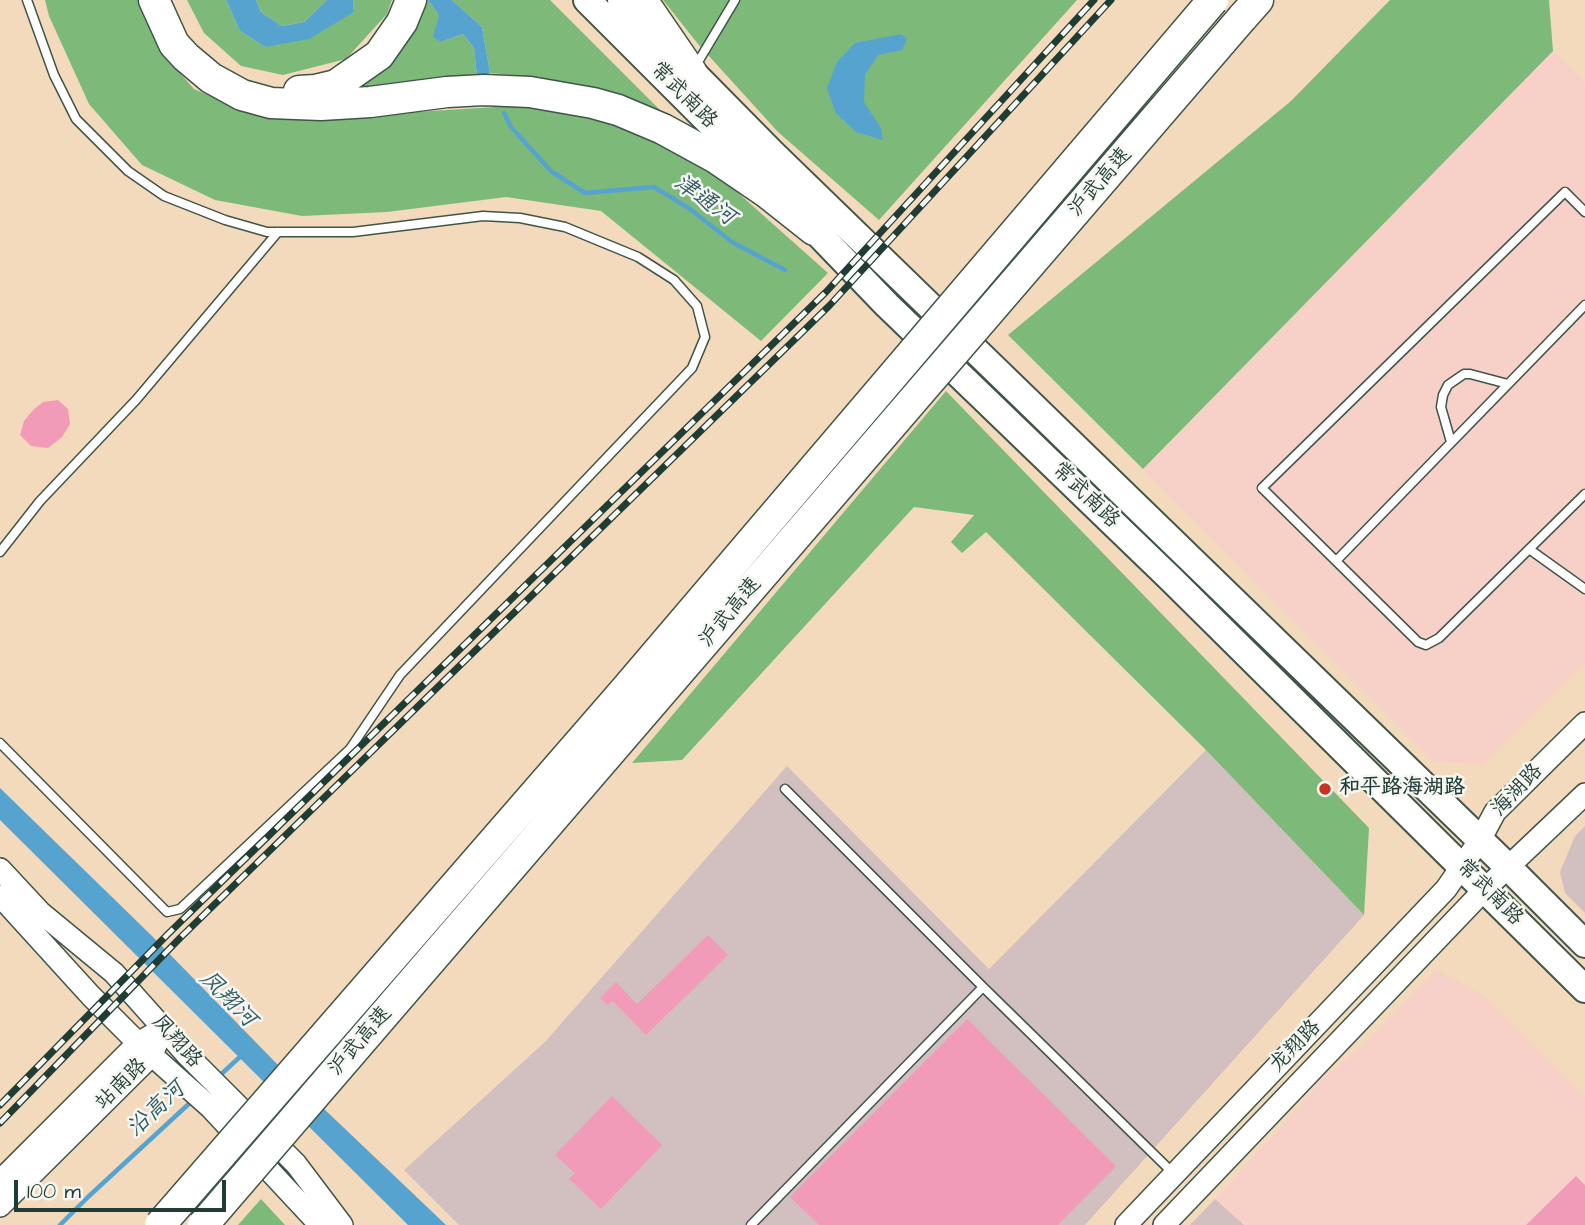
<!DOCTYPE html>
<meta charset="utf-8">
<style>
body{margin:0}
#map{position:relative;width:1585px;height:1225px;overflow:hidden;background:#f4dabc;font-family:"Architects Daughter",sans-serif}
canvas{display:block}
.scale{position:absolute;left:14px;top:1180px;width:212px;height:32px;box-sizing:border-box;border:4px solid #1f3d34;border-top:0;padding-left:9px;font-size:21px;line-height:24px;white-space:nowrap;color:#1f3d34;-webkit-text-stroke:5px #f6f6f2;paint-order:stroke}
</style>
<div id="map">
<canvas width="1585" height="1225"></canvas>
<div class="scale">100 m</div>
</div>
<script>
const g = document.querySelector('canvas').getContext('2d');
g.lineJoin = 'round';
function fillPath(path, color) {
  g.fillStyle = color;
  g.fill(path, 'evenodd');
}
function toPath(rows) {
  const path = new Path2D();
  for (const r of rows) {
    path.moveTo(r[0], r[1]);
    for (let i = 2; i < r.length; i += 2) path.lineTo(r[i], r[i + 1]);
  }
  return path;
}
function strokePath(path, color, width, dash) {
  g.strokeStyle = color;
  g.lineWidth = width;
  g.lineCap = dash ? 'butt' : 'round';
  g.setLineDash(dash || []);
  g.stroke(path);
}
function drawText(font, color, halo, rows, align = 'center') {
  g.font = font + ' "Architects Daughter","LXGW WenKai TC",sans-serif';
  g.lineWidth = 5;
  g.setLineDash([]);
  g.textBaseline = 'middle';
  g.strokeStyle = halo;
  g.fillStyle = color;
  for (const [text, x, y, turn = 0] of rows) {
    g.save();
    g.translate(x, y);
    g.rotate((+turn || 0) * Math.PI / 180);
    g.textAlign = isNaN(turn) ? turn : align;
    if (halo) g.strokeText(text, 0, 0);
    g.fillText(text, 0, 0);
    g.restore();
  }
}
const built = toPath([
 [1553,51,1585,82,1585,664,1484,764,1434,762,1143,469],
 [1435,970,1482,994,1585,1096,1585,1225,1244,1225,1215,1199,1326,1076,1372,1036]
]);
const industrial = toPath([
 [1206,750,1364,915,1085,1225,459,1225,404,1170,545,1042,787,766,989,969],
 [1585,826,1585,913,1565,893,1560,872,1575,836],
 [1215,1199,1244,1225,1190,1225]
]);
const forest = toPath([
 [45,0,139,0,164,55,194,89,241,109,306,119,510,106,608,117,700,159,828,273,761,341,601,211,506,197,387,212,302,216,215,200,142,165,89,104,49,16],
 [187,0,226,0,240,31,265,47,354,12,353,0,392,0,387,14,346,59,283,75,241,66,204,33],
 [256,0,327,0,304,22,282,26,261,12],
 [419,0,428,0,439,15,441,42,463,34,474,48,477,77,350,93],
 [452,0,550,0,668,118,522,76,490,73,482,27],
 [663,0,1077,0,879,220,778,132,698,44],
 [1390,0,1549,0,1553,51,1143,469,1008,335,1291,101],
 [946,391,1369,828,1364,915,1206,750,986,532,962,553,951,542,974,515,914,507,682,760,632,763],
 [261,1199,285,1225,238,1225]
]);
const water = toPath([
 [226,0,256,0,261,12,282,26,304,22,327,0,353,0,354,12,309,39,265,47,240,31],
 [428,0,452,0,482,27,490,73,477,77,474,48,463,34,441,42,433,37,439,15],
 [901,34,907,39,902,50,878,55,865,75,864,102,881,128,883,140,856,132,835,112,827,88,837,62,855,43],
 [0,788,152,936,279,1066,446,1225,408,1225,0,820]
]);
const stream = toPath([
 [504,113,511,127,551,171,585,193,654,187,690,209,732,242,785,270],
 [217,1078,242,1055],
 [60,1225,88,1197,193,1100]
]);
const building = toPath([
 [58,400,68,409,70,424,62,437,48,448,31,446,20,435,24,421,33,410,43,402],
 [708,935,728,955,646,1035,613,1001,608,1005,600,998,616,982,637,1004],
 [967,1019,1116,1166,1058,1225,819,1225,790,1197],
 [612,1096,662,1145,601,1209,569,1179,575,1173,555,1155],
 [1576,1176,1585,1185,1585,1225,1526,1225]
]);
const service = toPath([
 [695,67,735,0],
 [1585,212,1565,192,1262,488,1418,642,1426,645,1439,638,1585,494],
 [1451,442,1441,407,1443,395,1448,385,1464,374,1470,374,1508,384],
 [1529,549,1585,589],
 [0,552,40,501,136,400,278,232],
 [1336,561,1585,305],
 [0,743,167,912,180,909,350,749,400,675,692,368,705,337,697,306,674,280,638,257,565,227,520,218,483,216,353,232,267,232,225,220,164,196,128,171,76,119,54,75,27,0],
 [785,789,983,987,1174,1174],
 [751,1225,983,987]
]);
const tertiary = toPath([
 [0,869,40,912,114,973,187,1055,296,1164,342,1225],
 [0,896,91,996,138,1043,211,1108,320,1225],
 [0,1181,138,1043,150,1036],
 [0,1206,152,1055,156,1045],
 [1126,1225,1446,889,1480,840,1495,812,1585,723],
 [1164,1225,1485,889,1585,794]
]);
const primary = toPath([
 [587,0,757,170,887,305,1171,579,1585,989],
 [621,0,772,153,1508,867,1585,944]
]);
const motorway = toPath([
 [154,0,174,44,186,57,211,78,242,95,271,103,321,105,370,102,447,92,484,90,530,92,593,103,618,110,663,129,716,158,766,192,814,230],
 [642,0,692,73],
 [1242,18,1258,0],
 [299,91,315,90,336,85,379,55,402,22,411,0]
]);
const rail = toPath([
 [0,1105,168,934,826,292,1094,0],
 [0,1123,180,938,829,306,1111,0]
]);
const motorwayBridge = toPath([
 [160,1225,625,690,1213,0],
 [203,1225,1242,18]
]);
const markers = [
 [1325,789,7,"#c8321e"]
];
const streetNames = [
 ["常武南路",683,96,45],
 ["沪武高速",1101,183,-49],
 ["常武南路",1085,496,44],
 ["沪武高速",731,613,-50],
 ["海湖路",1518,791,-47],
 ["常武南路",1489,893,45],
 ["凤翔路",176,1042,48],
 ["沪武高速",361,1042,-49],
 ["龙翔路",1296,1047,-46],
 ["站南路",122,1085,-45]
];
const poiNames = [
 ["和平路海湖路",1339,789]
];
const waterNames = [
 ["津通河",704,201,36],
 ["凤翔河",227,1000,45],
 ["沿高河",157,1110,-43]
];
fillPath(built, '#f7d1c8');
fillPath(industrial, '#d2bfc0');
fillPath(forest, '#7dba7a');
fillPath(water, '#57a3d0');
strokePath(stream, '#57a3d0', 4.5);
fillPath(building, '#f29bb9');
strokePath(service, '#3f5548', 11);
strokePath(tertiary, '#3f5548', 24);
strokePath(primary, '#3f5548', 30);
strokePath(motorway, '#3f5548', 33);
strokePath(service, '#fff', 8);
strokePath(tertiary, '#fff', 21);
strokePath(primary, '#fff', 26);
strokePath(motorway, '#fff', 30);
strokePath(rail, '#1f3d34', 7);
strokePath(rail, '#f6f6f2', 4.5, [13]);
strokePath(motorwayBridge, '#3f5548', 33, []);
strokePath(motorwayBridge, '#fff', 30);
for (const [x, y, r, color] of markers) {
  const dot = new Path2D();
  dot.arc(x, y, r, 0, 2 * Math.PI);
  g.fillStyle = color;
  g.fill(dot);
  strokePath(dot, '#f6f6f2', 2.5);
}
drawText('21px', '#1f3d34', '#f6f6f2', streetNames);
drawText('bold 21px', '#1f3d34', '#f6f6f2', poiNames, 'left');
drawText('italic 23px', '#305c63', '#f6f6f2', waterNames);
</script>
